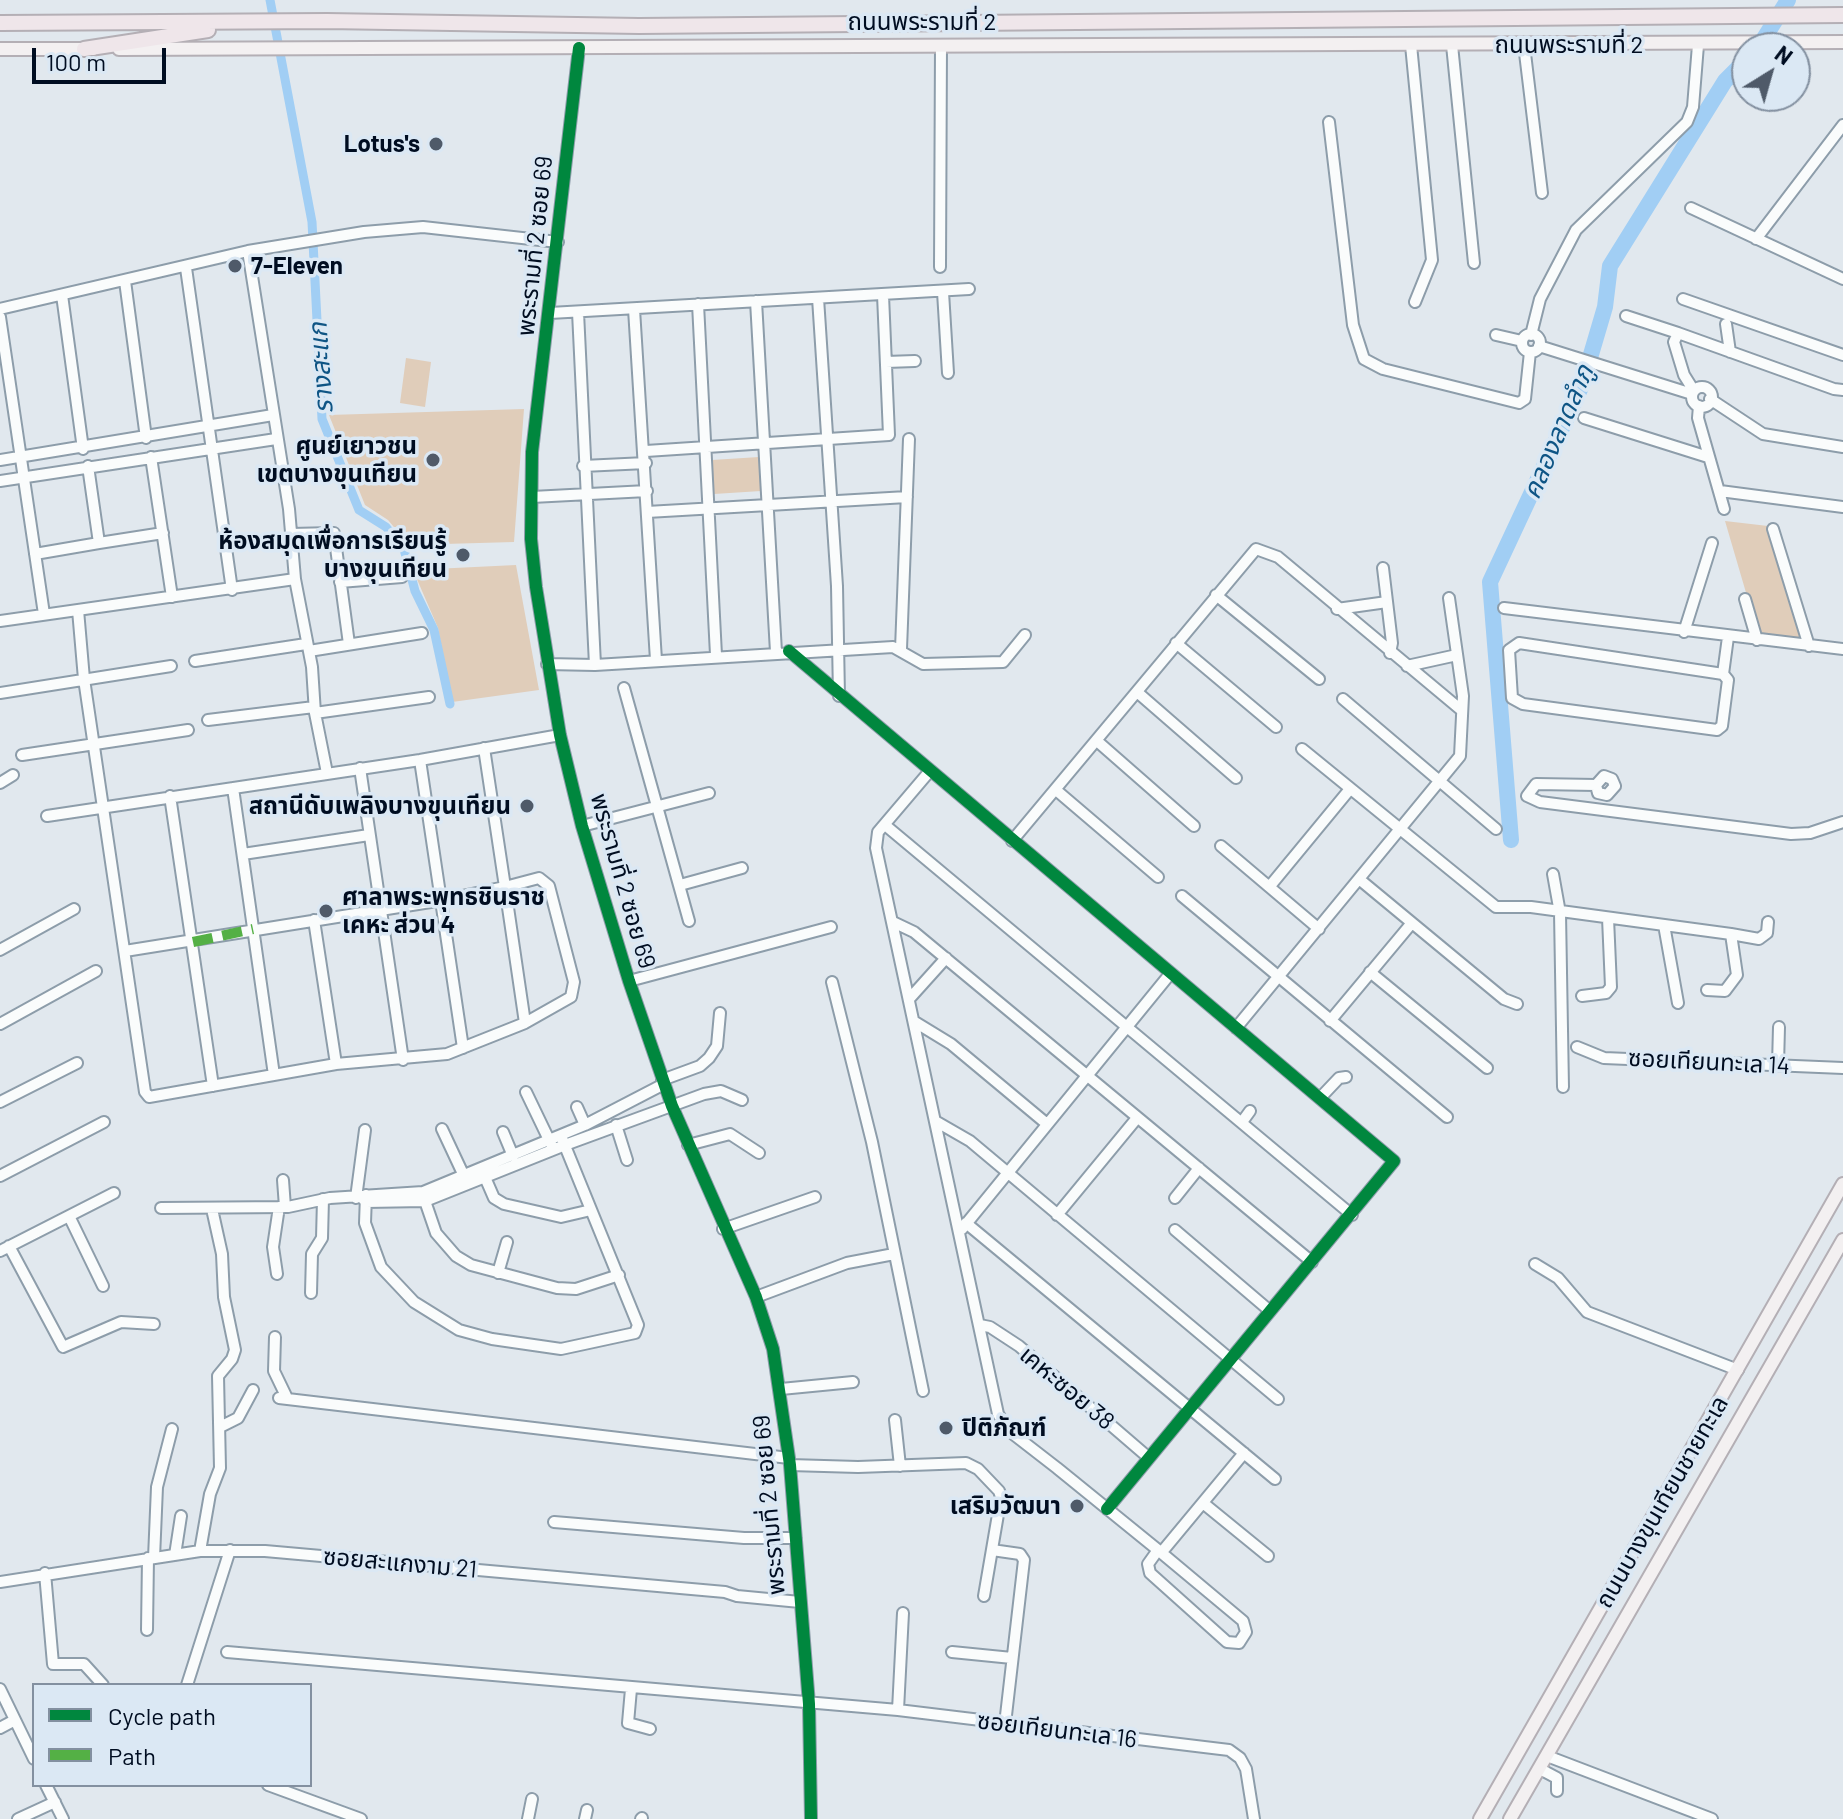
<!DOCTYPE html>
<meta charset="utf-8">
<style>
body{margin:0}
#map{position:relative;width:1843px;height:1819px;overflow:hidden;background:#e1e8ee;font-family:Barlow,sans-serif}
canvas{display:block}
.legend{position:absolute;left:32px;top:1683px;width:280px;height:104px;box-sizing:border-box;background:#dbe8f4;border:2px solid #8390a0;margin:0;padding:10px 14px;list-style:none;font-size:24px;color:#000d21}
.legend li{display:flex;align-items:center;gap:16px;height:40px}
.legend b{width:40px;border:2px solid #8390a0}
.north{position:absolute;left:1731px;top:32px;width:80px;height:80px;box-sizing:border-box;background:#dbe8f4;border:2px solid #8390a0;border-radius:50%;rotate:37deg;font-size:22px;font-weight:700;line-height:32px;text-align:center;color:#000d21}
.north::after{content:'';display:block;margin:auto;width:28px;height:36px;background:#4f5a69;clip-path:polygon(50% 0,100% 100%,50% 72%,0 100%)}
.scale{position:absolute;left:32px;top:48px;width:134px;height:36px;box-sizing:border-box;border:4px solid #000d21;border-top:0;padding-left:10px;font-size:24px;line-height:28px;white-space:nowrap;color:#000d21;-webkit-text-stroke:6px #dbe8f4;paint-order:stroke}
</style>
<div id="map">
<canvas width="1843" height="1819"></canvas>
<ul class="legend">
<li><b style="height:10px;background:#00873e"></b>Cycle path</li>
<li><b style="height:10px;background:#54b045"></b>Path</li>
</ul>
<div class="north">N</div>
<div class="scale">100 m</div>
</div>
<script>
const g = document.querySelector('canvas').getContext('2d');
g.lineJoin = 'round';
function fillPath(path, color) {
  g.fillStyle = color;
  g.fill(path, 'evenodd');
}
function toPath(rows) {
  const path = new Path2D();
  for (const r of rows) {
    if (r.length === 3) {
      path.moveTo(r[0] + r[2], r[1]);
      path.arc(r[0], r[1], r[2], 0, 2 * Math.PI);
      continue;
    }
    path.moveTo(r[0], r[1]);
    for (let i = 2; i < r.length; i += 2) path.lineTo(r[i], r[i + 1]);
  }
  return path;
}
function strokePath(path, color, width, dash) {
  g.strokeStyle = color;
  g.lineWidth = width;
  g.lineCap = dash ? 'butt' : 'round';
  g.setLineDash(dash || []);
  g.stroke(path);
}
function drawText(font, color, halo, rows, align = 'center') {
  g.font = font + ' Barlow,"Noto Sans Thai",sans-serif';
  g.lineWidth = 7;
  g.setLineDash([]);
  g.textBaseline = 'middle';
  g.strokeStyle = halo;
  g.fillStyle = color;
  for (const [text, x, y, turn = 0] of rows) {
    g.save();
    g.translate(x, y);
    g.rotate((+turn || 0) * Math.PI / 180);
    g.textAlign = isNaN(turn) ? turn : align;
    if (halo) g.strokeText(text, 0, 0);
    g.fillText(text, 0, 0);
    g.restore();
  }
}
const green = toPath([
 [406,358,431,362,425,407,400,403],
 [524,409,514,542,409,545,388,520,365,505,329,415],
 [759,457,761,491,714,494,712,460],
 [1725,521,1768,526,1802,642,1759,637],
 [516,565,539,690,452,702,438,628,413,570]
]);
const canal = toPath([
 [270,0,312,222,322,419,359,510,386,527,404,549,415,591,434,630,450,704]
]);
const river = toPath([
 [1758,48,1788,0],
 [1511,840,1490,582,1582,385,1605,307,1610,266,1725,81,1747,59]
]);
const minor = toPath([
 [1411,45,1432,260,1415,302],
 [1452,45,1474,263],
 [1524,45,1542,193],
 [579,48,532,452,531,539,536,587,560,735,582,826,629,981,672,1106,756,1297,773,1349,790,1465,809,1704,811,1819],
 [1329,122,1353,325,1364,359,1383,369,1519,403,1525,399,1530,352],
 [1691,208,1843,279],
 [1756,239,1843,125],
 [248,251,364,232,423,227,558,242],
 [940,267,941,45],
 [186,268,232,590],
 [125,281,146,438],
 [943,292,948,373],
 [62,295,83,449],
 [818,298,837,586,839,696],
 [1683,299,1843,355],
 [756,301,776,652],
 [698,304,716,655],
 [0,309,248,251,289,509,295,579,312,667,315,713,327,773],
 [634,309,656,660],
 [578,312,595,665],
 [550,313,969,289],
 [1626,316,1678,333],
 [0,317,44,614],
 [1726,324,1730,352],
 [1531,343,9],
 [1496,335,1522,341],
 [1531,335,1540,299,1576,230,1687,122,1693,107,1698,45],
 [1539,346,1692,394],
 [886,362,915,361],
 [1702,397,10],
 [1694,391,1684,375,1674,342,1678,333,1834,389,1843,390],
 [1710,399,1763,434,1843,447],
 [1699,406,1698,418,1724,509],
 [1584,418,1708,457],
 [646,451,889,435,883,295],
 [151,457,172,597],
 [0,460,273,415],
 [583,466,646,463],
 [0,481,276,439],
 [1720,491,1843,507],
 [532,497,647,491],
 [647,512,907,497],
 [1773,529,1809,646],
 [291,534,334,533,349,644],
 [99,543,163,533],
 [35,554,99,543,88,466],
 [1383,568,1392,643,1390,653],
 [340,582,402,577],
 [1216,595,1319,679],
 [1745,599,1757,640],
 [1504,608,1843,649],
 [1337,609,1387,602],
 [78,610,84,679,145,1092,149,1097,336,1064,447,1054,525,1023,571,997,574,982,549,886,539,878,505,887,484,748],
 [0,621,295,579],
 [1684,632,1712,543],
 [1176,643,1276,727],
 [901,649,909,439],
 [309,651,422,633],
 [789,651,1394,1161,1107,1509],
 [195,661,306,644],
 [547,664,595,665,893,647,923,664,1003,662,1025,635],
 [1407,666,1457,655],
 [1723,674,1519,643,1509,650,1512,698,1523,704,1717,730,1722,726,1728,680,1723,674,1728,637],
 [624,688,689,921],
 [1137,692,1236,778],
 [0,693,171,666],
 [1343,699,1496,829],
 [315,713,429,697],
 [208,720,314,707],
 [1097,741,1194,826],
 [1302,749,1496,907,1531,907,1731,934,1737,975,1725,991,1707,990],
 [22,755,188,730],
 [420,760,463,1048],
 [360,768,403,1060],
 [929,772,878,832,876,848,998,1414,1008,1430,1057,1468,1158,1550,1243,1621,1246,1632,1239,1643,1227,1642,1150,1573,1148,1564,1158,1550],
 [0,783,13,775],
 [1596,785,1598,793,1607,795,1615,786,1612,779,1604,776,1596,785,1536,784,1527,796,1540,802,1791,834,1810,833,1843,822],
 [233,788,274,1075],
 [1056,790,1158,877],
 [170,796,213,1086],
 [47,816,420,760,560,735],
 [885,825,1352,1215],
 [582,826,709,793],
 [1012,841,1256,549,1278,557,1460,709],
 [1221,846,1319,929],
 [243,854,369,835],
 [1553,874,1560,913,1563,1087],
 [1359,879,1504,999,1517,1004],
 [680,885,742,868],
 [1270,886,1350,789],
 [1182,896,1447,1117],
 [314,920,336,1064],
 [893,922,914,932,1312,1262],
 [1664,925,1678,1003],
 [1731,934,1759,939,1767,933,1768,922],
 [0,950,74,909],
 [125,951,443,900,505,887,525,1023],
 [1370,972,1487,1068],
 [629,981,831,927],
 [832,982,872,1142,923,1391],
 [1582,996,1606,993,1611,987,1608,918],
 [910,998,946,958],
 [1330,1021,1411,924],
 [915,1022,951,1044,1047,1124],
 [0,1024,96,971],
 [1236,1028,1460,756,1463,696,1449,598],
 [1577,1047,1604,1058,1843,1068],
 [1778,1065,1779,1027],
 [662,1080,700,1066,709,1058,717,1046,720,1013],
 [526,1092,551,1144],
 [1320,1098,1339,1078,1346,1077],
 [0,1102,77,1063],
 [577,1107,585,1125],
 [937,1122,970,1141,1278,1399],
 [1242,1122,1250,1111],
 [616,1125,627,1160],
 [442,1129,464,1176],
 [503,1132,513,1156],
 [688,1145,730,1134,759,1153],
 [484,1175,494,1198,504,1204,561,1217,591,1210],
 [0,1176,104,1122],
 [283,1180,285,1207],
 [366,1195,365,1223,381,1267,414,1302,459,1330,492,1339,561,1349,635,1333,638,1325,561,1136],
 [356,1198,365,1130],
 [424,1198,436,1233,456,1256,471,1265,557,1288,576,1289,619,1275],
 [1175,1198,1199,1168],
 [363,1199,366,1202,425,1201,565,1145,704,1094,721,1091,742,1100],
 [161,1208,288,1207,330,1198,423,1192,585,1125,664,1084],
 [1057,1215,1137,1118],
 [69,1216,103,1286],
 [966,1223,1275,1479],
 [723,1229,815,1197],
 [962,1229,1170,974],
 [1175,1230,1270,1311],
 [9,1246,63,1347,121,1322,154,1324],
 [0,1251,114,1193],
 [1535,1264,1558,1278,1587,1312,1738,1370],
 [498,1273,507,1242],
 [277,1274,273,1247,279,1207],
 [311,1293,312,1254,322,1238,323,1199],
 [756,1297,847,1263,894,1254],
 [980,1325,990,1327,1019,1346,1149,1458],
 [275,1337,274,1371,287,1398],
 [781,1389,853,1382],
 [279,1398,789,1458],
 [895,1420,900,1466],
 [220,1427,238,1418,253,1390],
 [790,1465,858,1467,966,1463,978,1469,999,1491,1001,1497,984,1596],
 [1203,1503,1268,1556],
 [554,1522,744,1538,796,1538],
 [992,1550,1020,1554,1024,1560,1005,1724],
 [200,1551,210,1494,220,1468,218,1376,232,1359,235,1350,224,1297,222,1254,212,1209],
 [1161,1553,1244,1453],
 [175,1555,181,1516],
 [154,1558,157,1487,172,1429],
 [45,1573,53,1664,84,1664,103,1685],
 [0,1582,200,1551,265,1551,725,1592,737,1596,800,1602],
 [147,1630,148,1558],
 [227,1652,898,1710,1229,1750,1240,1758,1246,1769,1254,1819],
 [952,1652,1012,1658],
 [187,1685,230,1550],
 [0,1689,34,1759],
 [631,1689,628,1723,650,1729],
 [898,1710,903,1613],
 [0,1728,15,1720],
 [1547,1756,1712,1819],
 [1540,1769,1557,1778,1557,1791],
 [46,1785,63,1819],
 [268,1785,361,1819],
 [18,1819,55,1802],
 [528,1819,532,1799],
 [585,1819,587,1810],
 [641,1819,642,1818]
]);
const major = toPath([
 [0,49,93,49],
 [119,49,1843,42],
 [1480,1819,1843,1184],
 [1510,1819,1843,1240]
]);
const highway = toPath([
 [0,23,327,21,639,26,1843,15],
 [84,49,208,30]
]);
const quiet = toPath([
 [193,942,253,929]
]);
const cycleway = toPath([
 [579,48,532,452,531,539,536,587,560,735,582,826,629,981,672,1106,756,1297,773,1349,790,1465,809,1704,811,1819],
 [789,651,1394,1161,1107,1509]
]);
const markers = [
 [436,144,8,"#4f5a69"],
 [235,266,8,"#4f5a69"],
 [433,460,8,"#4f5a69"],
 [463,555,8,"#4f5a69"],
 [527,806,8,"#4f5a69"],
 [326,911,8,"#4f5a69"],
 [946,1428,8,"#4f5a69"],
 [1077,1506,8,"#4f5a69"]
];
const streetNames = [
 ["ถนนพระรามที่ 2",922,22],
 ["ถนนพระรามที่ 2",1569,45],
 ["พระรามที่ 2 ซอย 69",535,246,-84],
 ["พระรามที่ 2 ซอย 69",623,881,74],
 ["ซอยเทียนทะเล 14",1709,1062,3],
 ["เคหะซอย 38",1067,1388,40],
 ["ถนนบางขุนเทียนชายทะเล",1662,1502,-60],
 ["พระรามที่ 2 ซอย 69",769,1505,-95],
 ["ซอยสะแกงาม 21",400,1563,5],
 ["ซอยเทียนทะเล 16",1057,1730,7]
];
const poiNames = [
 ["Lotus's",420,144],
 ["7-Eleven",251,266,"left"],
 ["ศูนย์เยาวชน",417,446],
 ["เขตบางขุนเทียน",417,474],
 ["ห้องสมุดเพื่อการเรียนรู้",447,541],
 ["บางขุนเทียน",447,569],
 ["สถานีดับเพลิงบางขุนเทียน",511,806],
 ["ศาลาพระพุทธชินราช",342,897,"left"],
 ["เคหะ ส่วน 4",342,925,"left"],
 ["ปิติภัณฑ์",962,1428,"left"],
 ["เสริมวัฒนา",1061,1506]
];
const waterNames = [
 ["รางสะแก",321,368,-94],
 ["คลองลาดลำภู",1558,432,-67]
];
fillPath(green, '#e0cdba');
strokePath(canal, '#a1cef4', 9);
strokePath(river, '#a1cef4', 16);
strokePath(minor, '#8d9daa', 14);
strokePath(major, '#b4afb5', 16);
strokePath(highway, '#b4afb5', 18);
strokePath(minor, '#fafcfc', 10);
strokePath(major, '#f3f0f1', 12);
strokePath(highway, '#efe6ea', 14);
strokePath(quiet, '#54b045', 10, [20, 10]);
strokePath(cycleway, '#00873e', 12);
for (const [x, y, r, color] of markers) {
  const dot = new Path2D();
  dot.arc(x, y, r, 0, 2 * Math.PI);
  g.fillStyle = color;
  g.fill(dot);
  strokePath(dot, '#dbe8f4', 3);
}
drawText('24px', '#000d21', '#dbe8f4', streetNames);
drawText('bold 24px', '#000d21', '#dbe8f4', poiNames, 'right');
drawText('italic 26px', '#0f5585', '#dbe8f4', waterNames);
</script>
